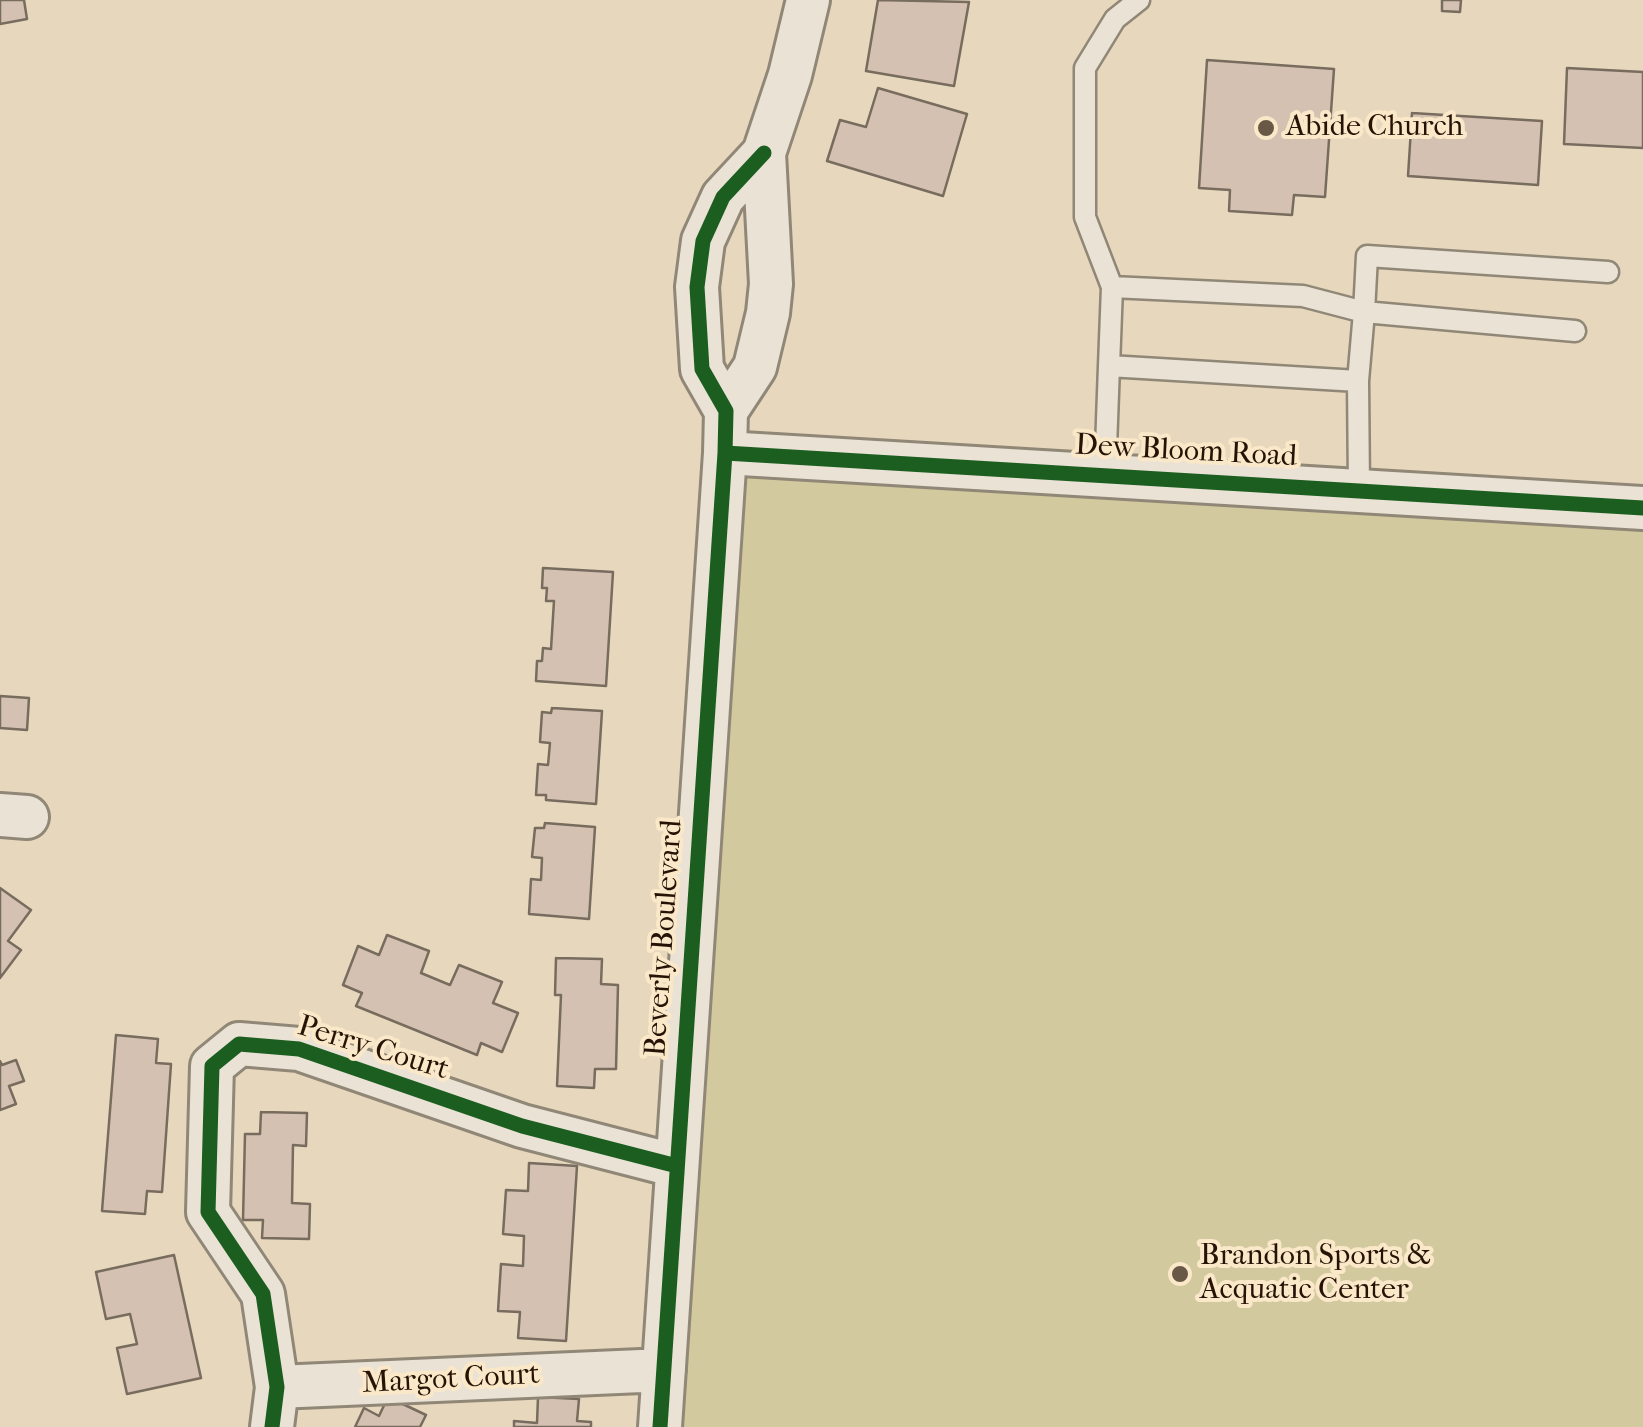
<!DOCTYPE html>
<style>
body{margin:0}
canvas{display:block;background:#e6d7bd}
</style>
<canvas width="1643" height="1427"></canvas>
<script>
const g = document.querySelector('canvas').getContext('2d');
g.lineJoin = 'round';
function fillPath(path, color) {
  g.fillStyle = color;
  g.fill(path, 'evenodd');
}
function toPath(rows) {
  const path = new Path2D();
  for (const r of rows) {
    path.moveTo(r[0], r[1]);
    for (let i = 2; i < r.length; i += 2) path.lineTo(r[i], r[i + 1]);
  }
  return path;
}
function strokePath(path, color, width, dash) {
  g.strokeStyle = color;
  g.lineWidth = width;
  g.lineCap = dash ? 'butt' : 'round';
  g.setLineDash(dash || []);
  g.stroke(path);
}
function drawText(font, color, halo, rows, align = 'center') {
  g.font = font + ' "IM FELL French Canon",serif';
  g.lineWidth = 8;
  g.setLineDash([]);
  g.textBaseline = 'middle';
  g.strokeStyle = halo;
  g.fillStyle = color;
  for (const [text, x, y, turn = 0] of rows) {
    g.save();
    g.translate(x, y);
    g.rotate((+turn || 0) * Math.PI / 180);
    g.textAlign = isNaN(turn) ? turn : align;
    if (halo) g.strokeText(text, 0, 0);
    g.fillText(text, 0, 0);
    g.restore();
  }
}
const green = toPath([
 [742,474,1643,528,1643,1427,679,1427]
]);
const building = toPath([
 [0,0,24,0,27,19,0,24,0,0],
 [878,0,969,2,954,86,866,71,878,0],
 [1442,0,1461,0,1460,12,1442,11,1442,0],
 [1207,60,1334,69,1325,197,1294,195,1292,215,1229,211,1230,190,1199,188,1207,60],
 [1567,68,1643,72,1643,148,1564,144,1567,68],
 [878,88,967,114,943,196,827,161,840,120,866,127,878,88],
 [1412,113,1542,121,1538,185,1408,176,1412,113],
 [543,568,613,572,606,686,536,681,537,661,542,661,543,648,551,649,554,601,546,601,547,588,542,588,543,568],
 [0,696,29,698,27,730,0,728,0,696],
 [552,708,602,711,596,804,546,800,546,795,536,795,538,764,548,765,550,743,540,742,542,712,551,713,552,708],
 [545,823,595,827,589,919,529,914,531,879,541,880,542,858,532,857,535,828,544,828,545,823],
 [0,888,31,910,8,941,21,950,0,978,0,888],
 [387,935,429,951,421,973,450,985,459,965,502,982,493,1003,518,1013,502,1052,481,1043,477,1055,356,1006,362,993,343,985,358,946,379,955,387,935],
 [556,958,602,959,601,984,618,985,616,1069,595,1069,594,1088,557,1086,561,995,555,995,556,958],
 [116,1035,158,1039,156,1063,171,1064,162,1192,147,1191,145,1214,102,1211,116,1035],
 [16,1060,24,1081,9,1086,16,1104,0,1110,0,1061,2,1065,16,1060],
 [261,1112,307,1113,306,1146,293,1145,292,1203,310,1204,309,1239,262,1238,263,1220,243,1220,245,1134,260,1134,261,1112],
 [529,1163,577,1166,566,1341,518,1338,520,1312,498,1311,501,1264,523,1266,524,1236,503,1234,506,1190,528,1191,529,1163],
 [174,1255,201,1378,127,1394,117,1348,137,1344,130,1314,106,1319,96,1272,174,1255],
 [388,1397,426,1415,420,1427,355,1427,364,1408,379,1416,388,1397],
 [538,1397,579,1399,577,1421,591,1422,591,1427,514,1427,514,1421,537,1423,538,1397]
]);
const lane = toPath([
 [1112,287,1085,217,1085,68,1115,19,1139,0],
 [1575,331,1364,312,1367,256,1608,272],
 [1109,366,1112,287,1303,296,1364,312,1358,381],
 [1105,475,1109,366,1358,381,1359,490]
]);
const street = toPath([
 [726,411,755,367,768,313,771,284,764,153,790,75,808,0],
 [725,453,1643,508],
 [0,815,27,817],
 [277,1387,664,1370],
 [272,1427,277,1387,263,1294,208,1212,212,1066,239,1044,299,1049,522,1126,677,1166],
 [660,1427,725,453,726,411,702,369,697,287,703,241,723,197,764,153]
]);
const cycleway = toPath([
 [725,453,1643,508],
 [272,1427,277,1387,263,1294,208,1212,212,1066,239,1044,299,1049,522,1126,677,1166],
 [660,1427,725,453,726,411,702,369,697,287,703,241,723,197,764,153]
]);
const markers = [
 [1266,128,10,"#695846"],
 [1180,1274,10,"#695846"]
];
const poiNames = [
 ["Abide Church",1286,128],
 ["Brandon Sports &",1200,1257],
 ["Acquatic Center",1200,1291]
];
const streetNames = [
 ["Dew Bloom Road",1186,452,3],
 ["Beverly Boulevard",665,938,-86],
 ["Perry Court",373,1049,17],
 ["Margot Court",451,1380,-3]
];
fillPath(green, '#d2c99f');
fillPath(building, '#d5c1b2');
strokePath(building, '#776c5e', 2.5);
strokePath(lane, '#918777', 25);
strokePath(street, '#918777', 48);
strokePath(lane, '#e9e2d5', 20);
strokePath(street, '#e9e2d5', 42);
strokePath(cycleway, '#1b5e20', 15);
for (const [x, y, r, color] of markers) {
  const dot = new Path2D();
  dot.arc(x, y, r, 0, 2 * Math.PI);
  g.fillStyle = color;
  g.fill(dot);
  strokePath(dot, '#fae8c9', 4);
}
drawText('30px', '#261306', '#fae8c9', poiNames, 'left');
drawText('30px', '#261306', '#fae8c9', streetNames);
</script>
